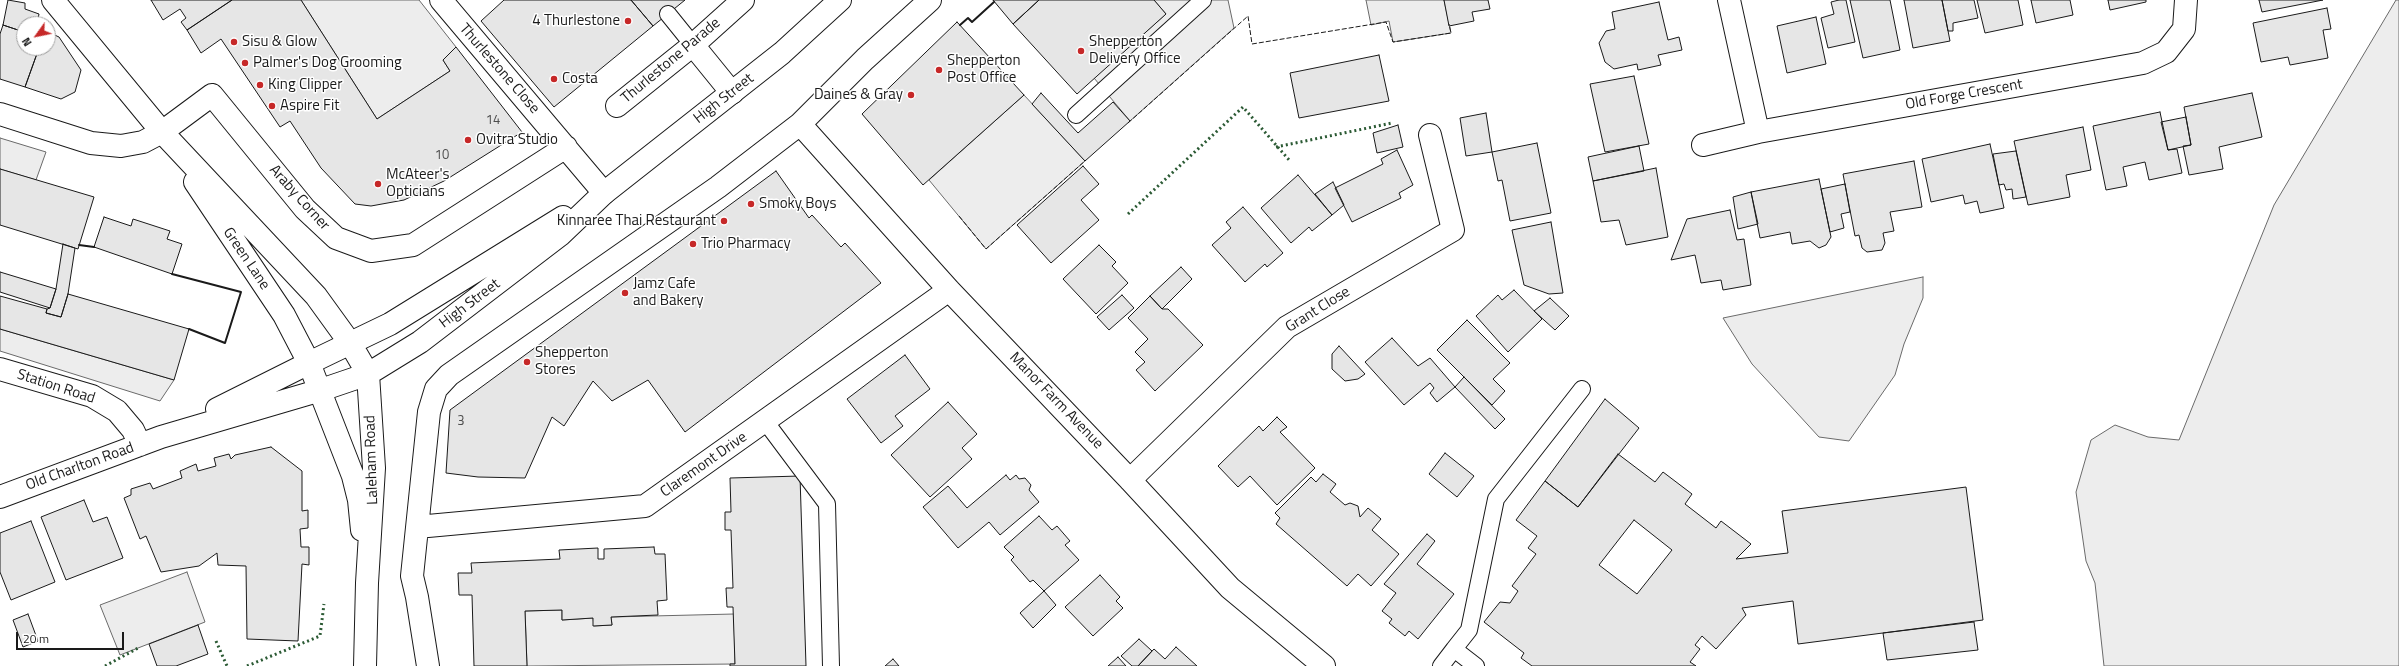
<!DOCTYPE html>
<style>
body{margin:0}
#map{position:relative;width:2399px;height:666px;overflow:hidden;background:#fff;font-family:"Titillium Web",sans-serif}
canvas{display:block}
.north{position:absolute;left:16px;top:16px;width:40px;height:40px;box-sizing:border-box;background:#fff;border:1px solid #a3a3a3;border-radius:50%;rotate:237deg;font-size:11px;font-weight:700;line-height:16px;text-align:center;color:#1a1a1a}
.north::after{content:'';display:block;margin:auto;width:14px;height:18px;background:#c62828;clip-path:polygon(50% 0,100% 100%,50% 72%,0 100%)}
.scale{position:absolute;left:16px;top:632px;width:108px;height:18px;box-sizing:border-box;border:2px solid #1a1a1a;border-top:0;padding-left:5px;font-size:12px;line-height:14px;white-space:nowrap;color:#1a1a1a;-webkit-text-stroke:3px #fff;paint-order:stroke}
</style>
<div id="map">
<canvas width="2399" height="666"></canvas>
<div class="north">N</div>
<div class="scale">20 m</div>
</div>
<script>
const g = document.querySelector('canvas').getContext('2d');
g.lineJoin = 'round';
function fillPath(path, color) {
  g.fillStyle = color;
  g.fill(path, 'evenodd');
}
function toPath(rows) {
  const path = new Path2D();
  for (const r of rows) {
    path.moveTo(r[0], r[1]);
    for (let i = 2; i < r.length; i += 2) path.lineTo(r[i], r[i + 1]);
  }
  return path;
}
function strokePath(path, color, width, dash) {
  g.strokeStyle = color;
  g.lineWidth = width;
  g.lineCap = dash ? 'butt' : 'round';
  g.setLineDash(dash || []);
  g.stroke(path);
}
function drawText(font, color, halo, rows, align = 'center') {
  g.font = font + ' "Titillium Web",sans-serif';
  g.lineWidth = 3;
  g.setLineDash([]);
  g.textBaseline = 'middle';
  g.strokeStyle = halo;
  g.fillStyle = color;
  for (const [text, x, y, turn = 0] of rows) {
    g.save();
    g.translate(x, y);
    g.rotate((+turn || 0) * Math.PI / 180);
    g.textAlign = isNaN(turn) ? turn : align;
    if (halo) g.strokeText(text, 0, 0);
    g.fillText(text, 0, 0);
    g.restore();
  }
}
const built = toPath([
 [301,0,419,0,456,47,443,60,450,71,377,119,301,0],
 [1154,0,1228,0,1234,28,1130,121,1094,78,1166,14,1154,0],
 [1366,0,1444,0,1451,33,1393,42,1389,21,1371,25,1366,0],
 [2396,0,2399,0,2399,666,2104,666,2095,583,2086,561,2076,492,2091,440,2115,425,2148,437,2179,440,2274,205,2396,0],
 [1024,95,1085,161,986,249,929,180,1024,95],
 [0,138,46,152,36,180,0,169,0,138],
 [1923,277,1923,298,1904,344,1895,375,1849,441,1819,437,1752,364,1723,318,1923,277],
 [0,329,174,380,160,401,0,351,0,329],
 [187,572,205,622,120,655,100,605,187,572],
 [562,610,562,620,593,618,594,626,612,625,611,617,734,614,735,664,527,666,525,611,562,610]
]);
const building = toPath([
 [8,0,25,3,25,9,39,14,37,24,24,24,24,32,3,25,8,0],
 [151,0,232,0,187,30,181,22,186,18,180,9,163,20,151,0],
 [232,0,301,0,377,119,450,71,443,60,456,47,522,132,444,181,404,200,371,206,355,204,321,168,290,121,280,127,221,39,201,53,187,30,232,0],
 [504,0,631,0,653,26,554,107,481,21,504,0],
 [631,0,685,0,653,26,631,0],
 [993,0,1039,0,1013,24,993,0],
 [1039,0,1154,0,1166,14,1077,94,1013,24,1039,0],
 [1444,0,1488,0,1490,9,1472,12,1474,21,1449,26,1444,0],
 [1839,0,1846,0,1855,42,1828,48,1821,18,1834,14,1831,2,1839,0],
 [1850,0,1890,0,1900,50,1863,58,1850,0],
 [1904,0,1942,0,1950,41,1913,48,1904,0],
 [1942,0,1974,0,1978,18,1953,23,1953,31,1948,31,1942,0],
 [1977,0,2018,0,2023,25,1985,33,1977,0],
 [2031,0,2070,0,2073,15,2036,23,2031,0],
 [2108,0,2146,0,2146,2,2110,10,2108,0],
 [2259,0,2323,0,2262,12,2259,0],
 [1659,2,1668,40,1679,37,1682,50,1658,55,1661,65,1638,70,1637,64,1614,69,1605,62,1599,43,1606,31,1615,29,1612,12,1659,2],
 [2327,8,2331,29,2323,30,2328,58,2290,65,2288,57,2261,62,2253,23,2327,8],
 [1816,17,1826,64,1787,73,1777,26,1816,17],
 [957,22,1024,95,923,185,862,114,957,22],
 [3,25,24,32,24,48,39,48,25,87,0,79,0,34,3,25],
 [48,32,59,37,81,70,75,92,61,99,25,87,39,48,48,48,48,32],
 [1379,55,1389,101,1299,118,1290,73,1379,55],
 [1634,76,1649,144,1605,152,1590,84,1634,76],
 [1041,93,1078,133,1113,102,1130,121,1085,161,1032,104,1041,93],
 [2252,93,2262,137,2219,147,2223,169,2189,175,2183,146,2191,145,2184,107,2252,93],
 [2160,112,2168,150,2177,149,2182,173,2149,180,2145,162,2123,167,2127,186,2106,190,2093,126,2160,112],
 [1486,113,1492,152,1466,156,1460,118,1486,113],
 [2186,117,2191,145,2168,150,2161,122,2186,117],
 [1398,125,1403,147,1377,153,1373,133,1398,125],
 [2083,127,2091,170,2066,175,2070,197,2028,205,2014,141,2083,127],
 [1537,143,1551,213,1510,221,1502,180,1498,181,1492,152,1537,143],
 [1990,144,2004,208,1980,213,1977,201,1965,204,1963,195,1931,202,1922,159,1990,144],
 [1639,146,1644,171,1593,181,1588,157,1639,146],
 [1397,150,1413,185,1399,193,1401,198,1352,222,1335,188,1383,164,1381,159,1397,150],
 [2016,151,2026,197,2013,199,2012,189,2006,190,2004,184,1999,185,1993,154,2016,151],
 [1914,161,1922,207,1890,212,1894,231,1883,233,1885,243,1882,250,1867,252,1862,248,1859,235,1855,236,1843,174,1914,161],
 [1083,166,1099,184,1081,200,1099,220,1051,263,1017,225,1083,166],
 [1656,168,1668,237,1626,245,1619,220,1601,222,1593,181,1656,168],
 [0,169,94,197,78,249,0,225,0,169],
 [776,171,809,218,812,215,841,247,845,243,881,283,685,432,648,380,612,401,593,381,564,426,552,417,525,478,478,477,446,473,450,410,776,171],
 [1298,175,1332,215,1312,231,1309,227,1291,243,1261,208,1298,175],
 [1819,179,1831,237,1826,245,1819,248,1810,241,1792,244,1790,232,1760,238,1751,192,1819,179],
 [1333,182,1344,205,1332,215,1315,194,1333,182],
 [1845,184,1850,212,1841,214,1844,228,1830,232,1821,189,1845,184],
 [1751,192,1758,224,1738,229,1733,197,1751,192],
 [1243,207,1283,253,1267,267,1265,264,1245,282,1212,245,1231,228,1226,222,1243,207],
 [1730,210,1737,240,1744,239,1751,285,1723,290,1721,280,1701,283,1695,255,1671,260,1687,219,1730,210],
 [104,217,131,226,133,219,170,231,167,239,182,244,172,274,94,247,104,217],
 [1551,222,1563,293,1549,294,1524,285,1512,230,1551,222],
 [63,244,75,248,68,294,61,317,46,313,47,309,50,308,56,289,63,244],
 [1099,245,1116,262,1112,266,1128,283,1096,314,1063,279,1099,245],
 [1181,267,1192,279,1162,309,1150,296,1181,267],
 [0,272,56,289,50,308,0,292,0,272],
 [1514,290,1542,319,1508,352,1476,316,1498,295,1502,300,1514,290],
 [68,294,189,329,174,380,0,329,0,296,47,309,46,313,61,317,68,294],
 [1122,295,1134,308,1109,330,1097,317,1122,295],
 [1150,296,1162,309,1168,309,1203,345,1155,391,1136,370,1145,362,1135,352,1148,339,1128,318,1150,296],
 [1550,298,1569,316,1555,330,1534,311,1550,298],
 [1467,320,1510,363,1493,379,1505,391,1492,405,1437,350,1467,320],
 [1392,338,1418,366,1430,358,1455,387,1437,402,1430,393,1434,388,1430,383,1404,405,1365,362,1392,338],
 [1339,346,1365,374,1358,379,1345,381,1332,369,1332,354,1339,346],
 [905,355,930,389,895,416,903,426,881,443,847,399,905,355],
 [1464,377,1505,419,1495,429,1455,387,1464,377],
 [1605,399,1639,428,1578,507,1545,481,1605,399],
 [948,402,977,434,962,448,972,459,930,497,891,455,948,402],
 [1277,417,1287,427,1280,432,1315,468,1277,505,1250,476,1238,487,1218,466,1259,426,1263,431,1277,417],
 [271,447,302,471,302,511,308,510,308,528,300,529,301,547,309,547,309,565,302,564,298,641,247,639,246,566,218,565,217,553,199,566,161,572,146,536,140,539,124,498,131,495,131,489,150,483,153,489,182,478,180,471,196,464,198,471,216,466,214,458,229,454,231,459,235,455,271,447],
 [1445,453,1474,476,1457,497,1429,474,1445,453],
 [1618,454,1655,482,1663,472,1692,494,1685,504,1716,528,1721,521,1751,544,1736,559,1788,553,1782,511,1966,487,1983,620,1798,644,1793,601,1742,608,1746,615,1716,649,1702,636,1695,645,1700,649,1690,662,1696,666,1532,666,1521,658,1524,653,1484,622,1500,602,1510,603,1518,591,1512,586,1536,554,1528,548,1537,536,1516,520,1545,481,1578,507,1618,454],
 [1634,520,1672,550,1637,594,1599,565,1634,520],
 [1323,474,1336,484,1330,492,1345,505,1350,503,1358,506,1360,517,1368,508,1381,519,1372,530,1399,554,1371,586,1358,574,1347,586,1276,524,1280,518,1275,513,1311,477,1316,482,1323,474],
 [1006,475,1010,480,1016,475,1019,479,1025,478,1031,485,1029,490,1039,502,1000,535,989,522,958,548,923,507,948,486,967,508,1006,475],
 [800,476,806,666,730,666,730,664,735,664,733,607,727,607,726,588,733,588,731,530,725,530,725,512,731,512,730,478,800,476],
 [84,500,93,522,107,517,123,558,66,580,41,517,84,500],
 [1039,516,1052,530,1057,526,1070,541,1065,545,1079,560,1044,591,1033,580,1030,582,1011,560,1014,557,1004,547,1039,516],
 [31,521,55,582,11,600,0,572,0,533,31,521],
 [1427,534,1435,541,1417,564,1454,594,1418,639,1409,631,1405,636,1389,623,1392,619,1382,611,1396,593,1384,584,1427,534],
 [654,547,655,554,665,554,667,600,657,601,658,615,611,617,612,625,593,626,593,618,562,620,562,610,525,611,527,666,474,666,472,595,459,595,458,573,472,573,471,563,560,559,559,550,598,548,598,559,604,559,604,549,654,547],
 [1100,575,1120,597,1116,601,1123,608,1093,636,1065,607,1100,575],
 [1044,591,1056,605,1033,628,1020,613,1044,591],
 [28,614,38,641,23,647,13,620,28,614],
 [1974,622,1978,650,1887,660,1883,633,1974,622],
 [198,625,208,654,176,666,157,666,149,644,198,625],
 [1139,639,1152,651,1138,666,1132,666,1121,656,1139,639],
 [1176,647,1197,666,1138,666,1154,649,1165,659,1176,647],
 [1118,657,1126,666,1108,666,1118,657],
 [893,659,899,666,885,666,893,659]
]);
const service = toPath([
 [668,14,693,45],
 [1076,115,1203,0],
 [765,421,827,504,831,666],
 [1454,649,1469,630,1496,499,1582,389],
 [1441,666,1454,649,1476,666]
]);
const minor = toPath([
 [441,0,604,193],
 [1729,0,1758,132],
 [693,45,732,93],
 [617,106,693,45,743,0],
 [0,114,91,143,121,146,143,142,162,132,212,95,305,209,336,238,371,251,413,245,566,147],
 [800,124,949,290,1130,480,1230,588,1324,666],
 [1703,145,1758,132,2143,63,2166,52,2184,29,2186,0],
 [0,369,92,396,117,411,133,430,140,445],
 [217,409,309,363],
 [1130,480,1287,327,1453,230,1430,135],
 [0,497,161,437,321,390],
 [417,527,645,506,949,290],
 [428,666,417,597,412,576,429,412,436,389,449,375,718,187,800,124,865,59,930,0]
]);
const secondary = toPath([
 [53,0,162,132,316,296,350,343,368,374,374,468,367,583,365,666],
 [195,182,284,315,309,363,353,476,359,500,362,530],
 [309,363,390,324,563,217],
 [321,390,368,374,420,342,560,235,604,193,782,53,840,0]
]);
const hedge = toPath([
 [1276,147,1392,123],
 [1128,214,1243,107,1290,161],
 [216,641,227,666],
 [105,666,140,647],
 [247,666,320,636,324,604]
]);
const fence = toPath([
 [1128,123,1248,16,1252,44,1386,22,1393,42,1451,33,1449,24],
 [959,216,986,249,1086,160]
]);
const wall = toPath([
 [960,25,968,18,972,22,994,2],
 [79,245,94,247],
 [172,274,241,292,225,343,189,329]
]);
const markers = [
 [628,21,4,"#c62828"],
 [234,42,4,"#c62828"],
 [1081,51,4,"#c62828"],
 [245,63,4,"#c62828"],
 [939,70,4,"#c62828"],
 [554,79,4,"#c62828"],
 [260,85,4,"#c62828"],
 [911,95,4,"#c62828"],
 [272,106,4,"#c62828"],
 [468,140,4,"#c62828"],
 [378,184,4,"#c62828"],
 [751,204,4,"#c62828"],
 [724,221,4,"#c62828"],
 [693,244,4,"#c62828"],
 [625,293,4,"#c62828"],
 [527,362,4,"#c62828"]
];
const numberNames = [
 ["14",493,121],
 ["10",442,156],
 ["3",461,422]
];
const poiNames = [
 ["4 Thurlestone",620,21,"right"],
 ["Sisu & Glow",242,42],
 ["Shepperton",1089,42],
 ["Delivery Office",1089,59],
 ["Shepperton",947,61],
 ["Post Office",947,78],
 ["Palmer's Dog Grooming",253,63],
 ["Costa",562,79],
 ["King Clipper",268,85],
 ["Daines & Gray",903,95,"right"],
 ["Aspire Fit",280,106],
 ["Ovitra Studio",476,140],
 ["McAteer's",386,175],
 ["Opticians",386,192],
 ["Smoky Boys",759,204],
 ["Kinnaree Thai Restaurant",716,221,"right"],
 ["Trio Pharmacy",701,244],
 ["Jamz Cafe",633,284],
 ["and Bakery",633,301],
 ["Shepperton",535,353],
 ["Stores",535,370]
];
const streetNames = [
 ["Thurlestone Parade",671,61,-40],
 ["Thurlestone Close",499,69,49],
 ["Old Forge Crescent",1964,95,-10],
 ["High Street",724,99,-38],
 ["Araby Corner",299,198,48],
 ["Green Lane",246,259,56],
 ["High Street",470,304,-37],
 ["Grant Close",1318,310,-32],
 ["Station Road",56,387,18],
 ["Manor Farm Avenue",1056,401,46],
 ["Laleham Road",372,460,-92],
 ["Claremont Drive",704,465,-35],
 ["Old Charlton Road",80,467,-20]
];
fillPath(built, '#ededed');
strokePath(built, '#6a6a6a', 1);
fillPath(building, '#e6e6e6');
strokePath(building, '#1a1a1a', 1);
strokePath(service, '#1a1a1a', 18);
strokePath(minor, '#1a1a1a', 24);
strokePath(secondary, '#1a1a1a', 24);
strokePath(service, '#fff', 16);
strokePath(minor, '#fff', 22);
strokePath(secondary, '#fff', 22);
strokePath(hedge, '#2b5a34', 3, [2, 3]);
strokePath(fence, '#1a1a1a', 1, [5, 2]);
strokePath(wall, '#1a1a1a', 2);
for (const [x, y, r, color] of markers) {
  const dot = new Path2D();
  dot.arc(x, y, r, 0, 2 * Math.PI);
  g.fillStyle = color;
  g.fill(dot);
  strokePath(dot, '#fff', 1.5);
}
drawText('13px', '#4d4d4d', null, numberNames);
drawText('15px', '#1a1a1a', '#fff', poiNames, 'left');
drawText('15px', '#1a1a1a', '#fff', streetNames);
</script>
